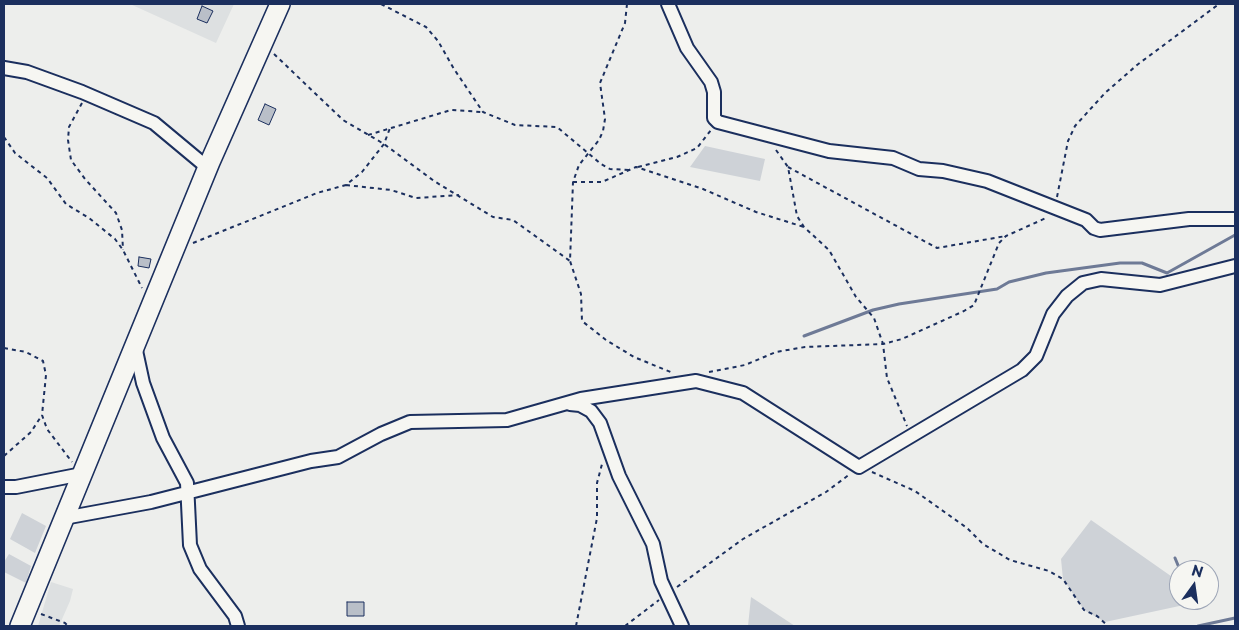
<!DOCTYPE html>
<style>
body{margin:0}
#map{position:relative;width:1239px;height:630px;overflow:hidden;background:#edeeec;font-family:"Playpen Sans",sans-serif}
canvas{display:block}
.frame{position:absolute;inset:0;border:5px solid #1b2f5e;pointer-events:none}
.north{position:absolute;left:1169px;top:560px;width:50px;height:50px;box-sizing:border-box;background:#f6f6f2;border:1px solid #9ea6b7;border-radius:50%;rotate:14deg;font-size:14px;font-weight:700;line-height:20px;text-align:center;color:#1b2f5e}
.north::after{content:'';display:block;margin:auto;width:18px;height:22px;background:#1b2f5e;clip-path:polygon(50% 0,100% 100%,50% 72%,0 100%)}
</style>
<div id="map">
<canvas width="1239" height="630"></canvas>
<div class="frame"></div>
<div class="north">N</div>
</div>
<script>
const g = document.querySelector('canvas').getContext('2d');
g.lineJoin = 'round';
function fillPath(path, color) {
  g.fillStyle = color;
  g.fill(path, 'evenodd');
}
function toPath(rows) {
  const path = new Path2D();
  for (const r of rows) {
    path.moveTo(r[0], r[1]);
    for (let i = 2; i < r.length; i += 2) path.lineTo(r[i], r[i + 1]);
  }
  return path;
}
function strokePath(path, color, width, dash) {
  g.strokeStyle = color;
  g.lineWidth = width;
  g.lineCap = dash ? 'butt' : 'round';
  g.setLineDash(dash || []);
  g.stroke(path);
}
const built = toPath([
 [130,4,234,4,216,43],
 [51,582,73,589,70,601,59,626,38,626]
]);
const green = toPath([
 [705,146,765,159,760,181,690,167],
 [22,513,46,526,35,553,10,539],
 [1091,520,1178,581,1179,600,1183,600,1184,605,1105,622,1084,610,1063,579,1061,559],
 [9,554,31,566,26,583,4,572,4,562],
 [751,597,795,626,748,626]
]);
const stream = toPath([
 [804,336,873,310,899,304,997,289,1009,282,1046,273,1120,263,1142,263,1167,273,1235,235],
 [1175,558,1180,570],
 [1191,600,1193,606],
 [1198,626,1235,618]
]);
const building = toPath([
 [202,6,213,11,207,23,197,19,202,6],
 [265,104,276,109,269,125,258,120,265,104],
 [139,257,151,259,149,268,138,266,139,257],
 [347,602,364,602,364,616,347,616,347,602]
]);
const path = toPath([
 [381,4,426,27,438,41,454,69,483,112,515,125,557,127,601,164,610,169,630,170],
 [627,4,625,23,600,83,605,119,603,131,599,140,579,165,573,182,570,261,581,294,582,321,606,340,634,357,673,373],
 [274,54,343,120,384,144,434,181,493,217,513,220,570,261],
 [82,103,69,127,68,140,71,160,85,179,116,213,122,230,123,250],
 [368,135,451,110,482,112],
 [4,137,15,153,47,178,66,204,89,218,115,239,123,250,142,288],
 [776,150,788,167,797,216,804,227,829,250,856,297,874,318,883,344,887,378,907,426],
 [638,167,677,157,697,148,711,130],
 [788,167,937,248,1006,236],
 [573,182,602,182,636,167,703,189,756,212,804,227],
 [346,185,391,190,416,198,459,195],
 [1057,197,1068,141,1075,126,1105,93,1137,65,1219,4],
 [193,243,317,193,346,185,362,172,384,144,390,128],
 [4,348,26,352,43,361,46,375,42,415,47,429,72,462],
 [709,372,745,365,776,352,805,347,883,344,902,339,964,311,974,305,999,243,1006,236,1046,218],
 [4,456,31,432,42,415],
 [872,472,915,491,967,528,983,544,1010,560,1049,571,1063,579,1084,610,1097,616,1108,626],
 [677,587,743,539,826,492,850,474],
 [41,614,65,623,68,626],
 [576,626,597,518,597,483,602,464],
 [625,626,659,600]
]);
const street = toPath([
 [668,4,687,48,711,82,714,92,714,118,718,122,829,151,893,158,919,169,943,171,987,181,1086,220,1094,228,1100,230,1189,219,1235,219],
 [4,68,27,72,82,92,154,123,208,168],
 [135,346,143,383,163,438,187,483,190,545,200,569,235,616,238,626],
 [570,404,580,405,591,411,600,423,619,476,653,544,661,581,682,626],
 [4,487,16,487,82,474],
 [64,518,151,502,311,461,338,457,381,434,410,422,507,420,581,399,696,381,743,393,859,467,1022,370,1036,356,1053,314,1067,296,1083,283,1101,279,1160,285,1235,266]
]);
const secondary = toPath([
 [20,626,210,162,280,4]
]);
fillPath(built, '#dde0e1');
fillPath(green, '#ced2d7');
strokePath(stream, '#6e7a96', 3);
fillPath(building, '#b9bfc8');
strokePath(building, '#1b2f5e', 1);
strokePath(street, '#1b2f5e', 16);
strokePath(secondary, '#1b2f5e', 22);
strokePath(path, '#1b2f5e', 2, [4, 4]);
strokePath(street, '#f6f6f2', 12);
strokePath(secondary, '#f6f6f2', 19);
</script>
